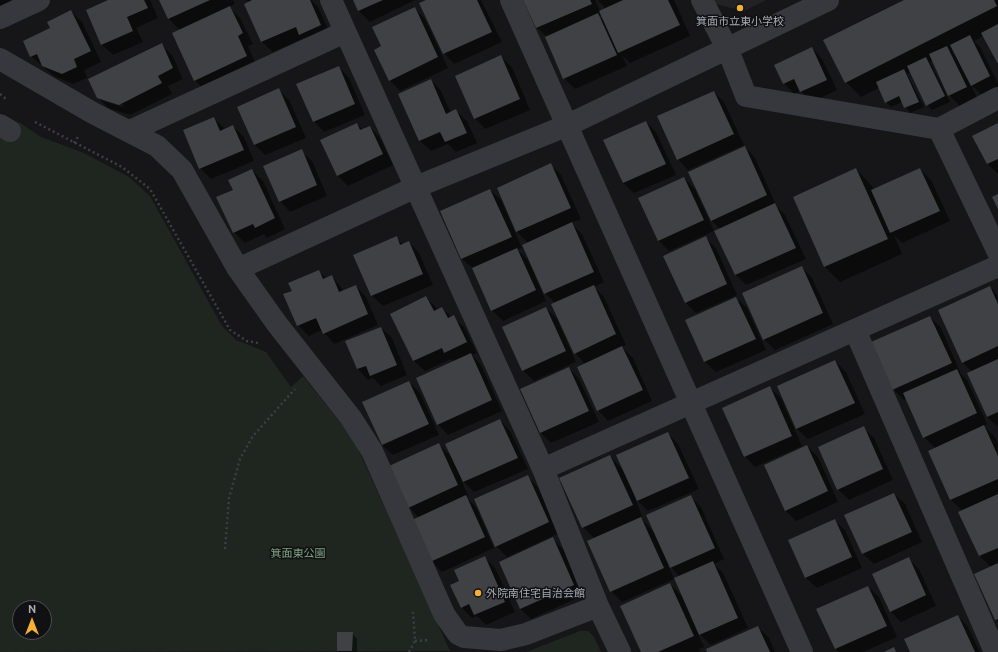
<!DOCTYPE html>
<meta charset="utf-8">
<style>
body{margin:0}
#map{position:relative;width:998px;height:652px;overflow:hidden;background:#161618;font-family:Ubuntu,sans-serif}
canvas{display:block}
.north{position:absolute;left:12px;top:600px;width:40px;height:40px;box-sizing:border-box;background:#111113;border:1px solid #4d4f55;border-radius:50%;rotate:0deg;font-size:11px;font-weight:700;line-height:16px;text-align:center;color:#a8adb8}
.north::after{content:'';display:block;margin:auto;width:14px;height:18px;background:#f2b134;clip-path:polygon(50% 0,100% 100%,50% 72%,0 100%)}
</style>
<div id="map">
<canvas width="998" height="652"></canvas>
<div class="north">N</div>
</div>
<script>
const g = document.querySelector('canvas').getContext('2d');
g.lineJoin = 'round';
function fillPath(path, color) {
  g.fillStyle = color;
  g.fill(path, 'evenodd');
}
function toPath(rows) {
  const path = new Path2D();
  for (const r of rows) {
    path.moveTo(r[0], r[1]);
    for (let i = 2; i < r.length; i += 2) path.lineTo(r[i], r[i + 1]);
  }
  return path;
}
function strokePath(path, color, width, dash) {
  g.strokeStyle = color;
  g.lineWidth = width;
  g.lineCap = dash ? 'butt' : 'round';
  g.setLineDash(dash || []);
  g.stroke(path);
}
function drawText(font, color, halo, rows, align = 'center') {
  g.font = font + ' Ubuntu,"Noto Sans JP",sans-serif';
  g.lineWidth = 3;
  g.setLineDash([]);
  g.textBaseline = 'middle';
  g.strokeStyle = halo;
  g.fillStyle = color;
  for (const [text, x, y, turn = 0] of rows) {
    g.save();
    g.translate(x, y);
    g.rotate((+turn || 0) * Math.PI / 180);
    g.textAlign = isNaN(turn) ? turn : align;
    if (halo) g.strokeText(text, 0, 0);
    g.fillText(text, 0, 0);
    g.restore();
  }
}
const built = toPath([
 [713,0,766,0,744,11,715,4]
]);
const green = toPath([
 [19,122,41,137,84,153,129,177,150,196,222,326,236,340,266,352,291,387,303,376,353,438,450,651,0,652,0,137,4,139],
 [20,608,44,608,44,632,20,632],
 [580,631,588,631,594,637,601,652,526,652]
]);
const shadow = toPath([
 [0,0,16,0,0,13],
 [110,0,150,0,158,18,136,28,143,42,113,55,102,45,87,11],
 [160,0,233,0,235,4,229,7,240,18,253,44,248,46,257,67,205,91,195,80,180,30,168,18],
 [246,0,311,0,318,7,331,35,311,45,304,38,273,52,262,42,245,4,249,2],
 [354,0,415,0,370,22,359,11],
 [428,0,481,0,502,42,454,64,444,53],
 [524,0,595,0,600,11,606,9,598,0,674,0,690,36,630,63,622,55,627,66,575,89,564,78,547,37,537,28],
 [602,14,606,23,599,16],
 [906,0,998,0,998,62,984,35,974,41,980,47,998,83,998,88,983,96,971,85,977,98,960,106,949,95,933,61,930,62,950,102,932,110,927,105,911,72,907,74,924,107,910,113,902,102,891,107,886,102,879,88,861,97,846,82],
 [954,51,957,57,952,52],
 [414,8,425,19,448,68,400,91,390,80,383,47],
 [71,11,82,22,101,62,84,70,87,78,73,84,54,76,31,56,51,28],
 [161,44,172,55,183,79,168,86,172,94,130,115,108,108,98,97],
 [103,99,124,105,123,107,103,101],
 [812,48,822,59,837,90,812,102,801,91,794,94,784,83],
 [501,57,512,67,530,110,485,129,475,118],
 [339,67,349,78,365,115,324,132,314,121],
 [431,80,441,91,451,113,456,111,467,121,477,143,456,152,448,144,431,151,420,141,400,94],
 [278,89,289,100,306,138,265,155,255,145],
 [714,92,724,102,744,145,688,170,678,159],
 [214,118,225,129,233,126,244,137,254,161,211,179,200,168],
 [646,122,656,132,676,175,634,193,623,183],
 [357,124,363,130,370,127,380,138,393,165,348,186,337,175],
 [998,124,998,174,988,164,974,137],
 [745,147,755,158,777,207,785,215,806,259,746,285,736,275,715,231,720,229,711,220],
 [301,151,312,161,327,196,290,212,280,201],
 [551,165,561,175,581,219,571,223,582,234,604,282,594,287,604,297,626,345,622,347,633,358,652,401,608,421,598,410,585,364,575,353,556,304,545,293,528,243,517,232,498,189],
 [856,169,871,185,874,190,920,169,931,180,950,221,902,243,894,235,902,254,840,282,825,267,794,197],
 [252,170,263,181,285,229,267,238,264,234,245,243,234,232,234,190],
 [684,178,695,189,714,231,669,251,658,240],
 [490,190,501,200,522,248,517,249,528,260,546,301,503,321,492,310,474,269,462,259,441,212],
 [396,238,403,244,409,242,419,253,433,285,383,306,372,296,355,255],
 [706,238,716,248,737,295,696,313,686,303,664,256],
 [802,267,812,278,833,324,775,350,764,339],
 [318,271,326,278,332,276,344,291,356,286,366,297,378,325,334,344,322,330,309,336,298,325,293,291],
 [990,287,998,296,998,427,987,417,972,372,962,362],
 [426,297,438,310,441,308,464,327,477,353,472,355,481,365,502,411,448,435,438,424,454,362,451,359,425,371,414,361,391,314],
 [736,298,747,308,766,350,716,372,705,362,686,321],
 [546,308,557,319,576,362,534,381,523,370],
 [930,317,941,328,961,374,967,380,987,424,984,426,995,437,998,444,998,622,975,574,991,567,980,556,963,511,951,500,929,451,935,448,924,437,907,398,904,400,893,389],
 [381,328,392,338,407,375,381,386,373,378,368,380,358,369,347,342],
 [835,361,846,372,865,414,808,439,797,429,778,386],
 [569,368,579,379,599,422,551,443,541,433],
 [409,382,420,393,439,435,393,455,382,445],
 [770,388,781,398,802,446,755,467,745,456],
 [500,420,510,431,528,469,474,492,461,479,468,496,466,497,476,507,494,548,442,572,431,561,419,518,409,507,439,445,453,458],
 [863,428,874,438,893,480,849,500,838,489],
 [668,433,678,444,699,489,648,511,635,498,642,516,640,517,654,532,690,496,701,507,724,559,714,564,723,573,748,628,711,645,698,633,704,647,698,649,701,652,642,652,670,584,683,597,680,577,668,564,674,579,622,602,611,591,595,539,583,527,610,456,623,470],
 [807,446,818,457,838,502,796,521,785,510],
 [527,476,538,487,559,533,507,557,496,546],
 [894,494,905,504,922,542,874,564,863,554,846,515],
 [834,520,845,530,862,568,817,588,806,578,789,540],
 [552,539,563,549,584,595,531,619,520,608],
 [484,557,495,568,515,612,486,625,477,616,472,618,462,608,452,586,460,582],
 [908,558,919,569,936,606,901,622,890,611],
 [868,587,879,597,897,637,863,652,839,652,836,649],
 [958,616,968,627,980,652,911,652],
 [758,627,769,638,775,652,708,652],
 [352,633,357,639,357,652,339,652,338,650]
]);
const building = toPath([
 [108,0,144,0,148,8,127,17,133,31,101,45,86,10],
 [159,0,210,0,168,19],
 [252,0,310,0,321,25,299,35,296,27,261,42,244,4],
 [353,0,383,0,358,11],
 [426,0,477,0,492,32,443,54,419,3],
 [523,0,590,0,592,4,536,28],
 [623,0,668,0,680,25,618,53,599,11],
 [904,0,994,0,997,6,845,83,823,40],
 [230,6,243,33,238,36,247,56,194,81,172,33],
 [415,7,438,57,389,81,374,50,381,46,372,27],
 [71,10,91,51,74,59,77,67,62,74,42,66,37,54,30,57,23,41,50,28,47,22],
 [598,13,617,55,563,79,545,37],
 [998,24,998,64,981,33],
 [970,35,990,76,971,86,950,45],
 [162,43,173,68,158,76,162,83,119,105,97,98,88,79],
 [947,46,967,87,948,96,929,54],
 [812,47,827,80,800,92,794,79,783,84,774,65],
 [501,55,520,99,474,119,455,76],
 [926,57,945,96,926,106,907,66],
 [339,66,355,104,313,122,296,84],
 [904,69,919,102,904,108,899,96,885,103,876,82],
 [431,79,446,114,456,109,467,133,445,142,440,132,419,141,398,94],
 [279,88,296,127,254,145,237,107],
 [714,91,734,134,677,160,657,116],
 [214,117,220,131,233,125,244,150,199,169,183,130],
 [646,121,666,164,623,183,603,140],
 [357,123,360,130,370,126,383,154,337,176,320,140],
 [998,123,998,159,987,164,972,136],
 [745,146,767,195,711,221,688,172],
 [302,149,317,185,279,202,263,166],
 [551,163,571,208,516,232,497,188],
 [856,168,888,239,824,267,793,197],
 [920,168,940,211,890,233,871,190],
 [252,169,275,218,255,228,253,224,233,233,216,197,233,190,228,180],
 [684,177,704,220,658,241,638,198],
 [490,189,512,237,461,259,440,211],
 [998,194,998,209,992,197],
 [775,203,796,248,735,275,714,231],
 [572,222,594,272,544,294,522,245],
 [397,236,400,245,409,241,423,274,371,296,353,255],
 [706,236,727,284,685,303,663,256],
 [517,248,536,290,491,311,472,268],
 [802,266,823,313,763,340,742,293],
 [319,270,323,279,332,275,339,292,356,285,368,314,323,334,316,318,297,326,283,294,292,291,288,283],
 [594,285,616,334,574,354,551,304],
 [990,286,998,304,998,346,962,363,938,310],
 [426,296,434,311,442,307,448,318,454,315,467,342,444,353,442,348,413,361,390,314],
 [736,297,756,339,704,362,685,320],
 [546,307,566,351,522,371,502,327],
 [930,316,952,363,892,390,871,342],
 [381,327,397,365,370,376,366,366,357,369,345,341],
 [622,346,643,390,597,411,577,367],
 [471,353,492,400,437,425,416,378],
 [998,359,998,412,987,417,967,373],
 [835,360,855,403,796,429,777,386],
 [569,367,589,411,540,433,520,389],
 [957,369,977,413,923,438,903,393],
 [409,381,429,424,382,445,362,402],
 [770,386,792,436,744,457,722,408],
 [500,419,518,458,463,482,445,444],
 [984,425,998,456,998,479,950,500,928,451],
 [864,426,883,469,837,490,818,447],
 [668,432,689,478,637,501,616,455],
 [439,443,458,485,408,508,389,466],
 [807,445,828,491,785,511,764,465],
 [610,455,633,505,582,528,559,478],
 [528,475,549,522,495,547,474,499],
 [894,493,912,532,862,554,844,515],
 [998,494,998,548,979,556,958,512],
 [466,495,485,537,430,562,412,520],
 [691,495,715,548,670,568,646,515],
 [641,517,664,568,610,592,587,541],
 [835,519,852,557,805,578,788,540],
 [553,537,574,585,520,609,499,562],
 [485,556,505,602,474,615,469,604,461,608,450,585,459,581,454,570],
 [909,557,926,595,890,612,872,574],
 [713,561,738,618,699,635,674,578],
 [998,563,998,619,995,620,974,574],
 [670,583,694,636,658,652,641,652,620,606],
 [868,586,887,626,835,649,816,609],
 [958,615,975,652,910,652,904,639],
 [758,626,770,652,707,652,706,649],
 [337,632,353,632,352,651,337,651],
 [894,647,896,652,884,652]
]);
const path = toPath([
 [0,94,6,99],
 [35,122,122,167,150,189,230,330,247,341,258,343],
 [74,143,79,135],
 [225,549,229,498,240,459,253,436,295,389],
 [415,641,430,640],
 [409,652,415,641,413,612]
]);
const minor = toPath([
 [331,0,543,469,598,606,620,652],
 [511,0,802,652],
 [702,0,728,50,746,96,939,129,998,98],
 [0,18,39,0],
 [0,59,93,113,157,146,182,170,238,269,277,324,351,418,372,451,444,614,458,634,464,637,501,640,526,634,598,606],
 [0,125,10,131],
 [939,129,998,252],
 [130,131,345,32],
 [238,269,416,187,568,125,828,0],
 [855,330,995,652],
 [543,469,998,266]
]);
const markers = [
 [740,8,4,"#f2b134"],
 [478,593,4,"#f2b134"]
];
const poiNames = [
 ["箕面市立東小学校",740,21],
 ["外院南住宅自治会館",486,593,"left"]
];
const parkNames = [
 ["箕面東公園",298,553]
];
fillPath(built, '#222225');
fillPath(green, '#1e261f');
fillPath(shadow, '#0007');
fillPath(building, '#404145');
strokePath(path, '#3d3f44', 2.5, [2, 3]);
strokePath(minor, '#37383d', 22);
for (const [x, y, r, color] of markers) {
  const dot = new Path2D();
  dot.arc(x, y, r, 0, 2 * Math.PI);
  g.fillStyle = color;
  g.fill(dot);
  strokePath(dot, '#111113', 1.5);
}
drawText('11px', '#a8adb8', '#111113', poiNames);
drawText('11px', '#7fa381', '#111113', parkNames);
</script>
